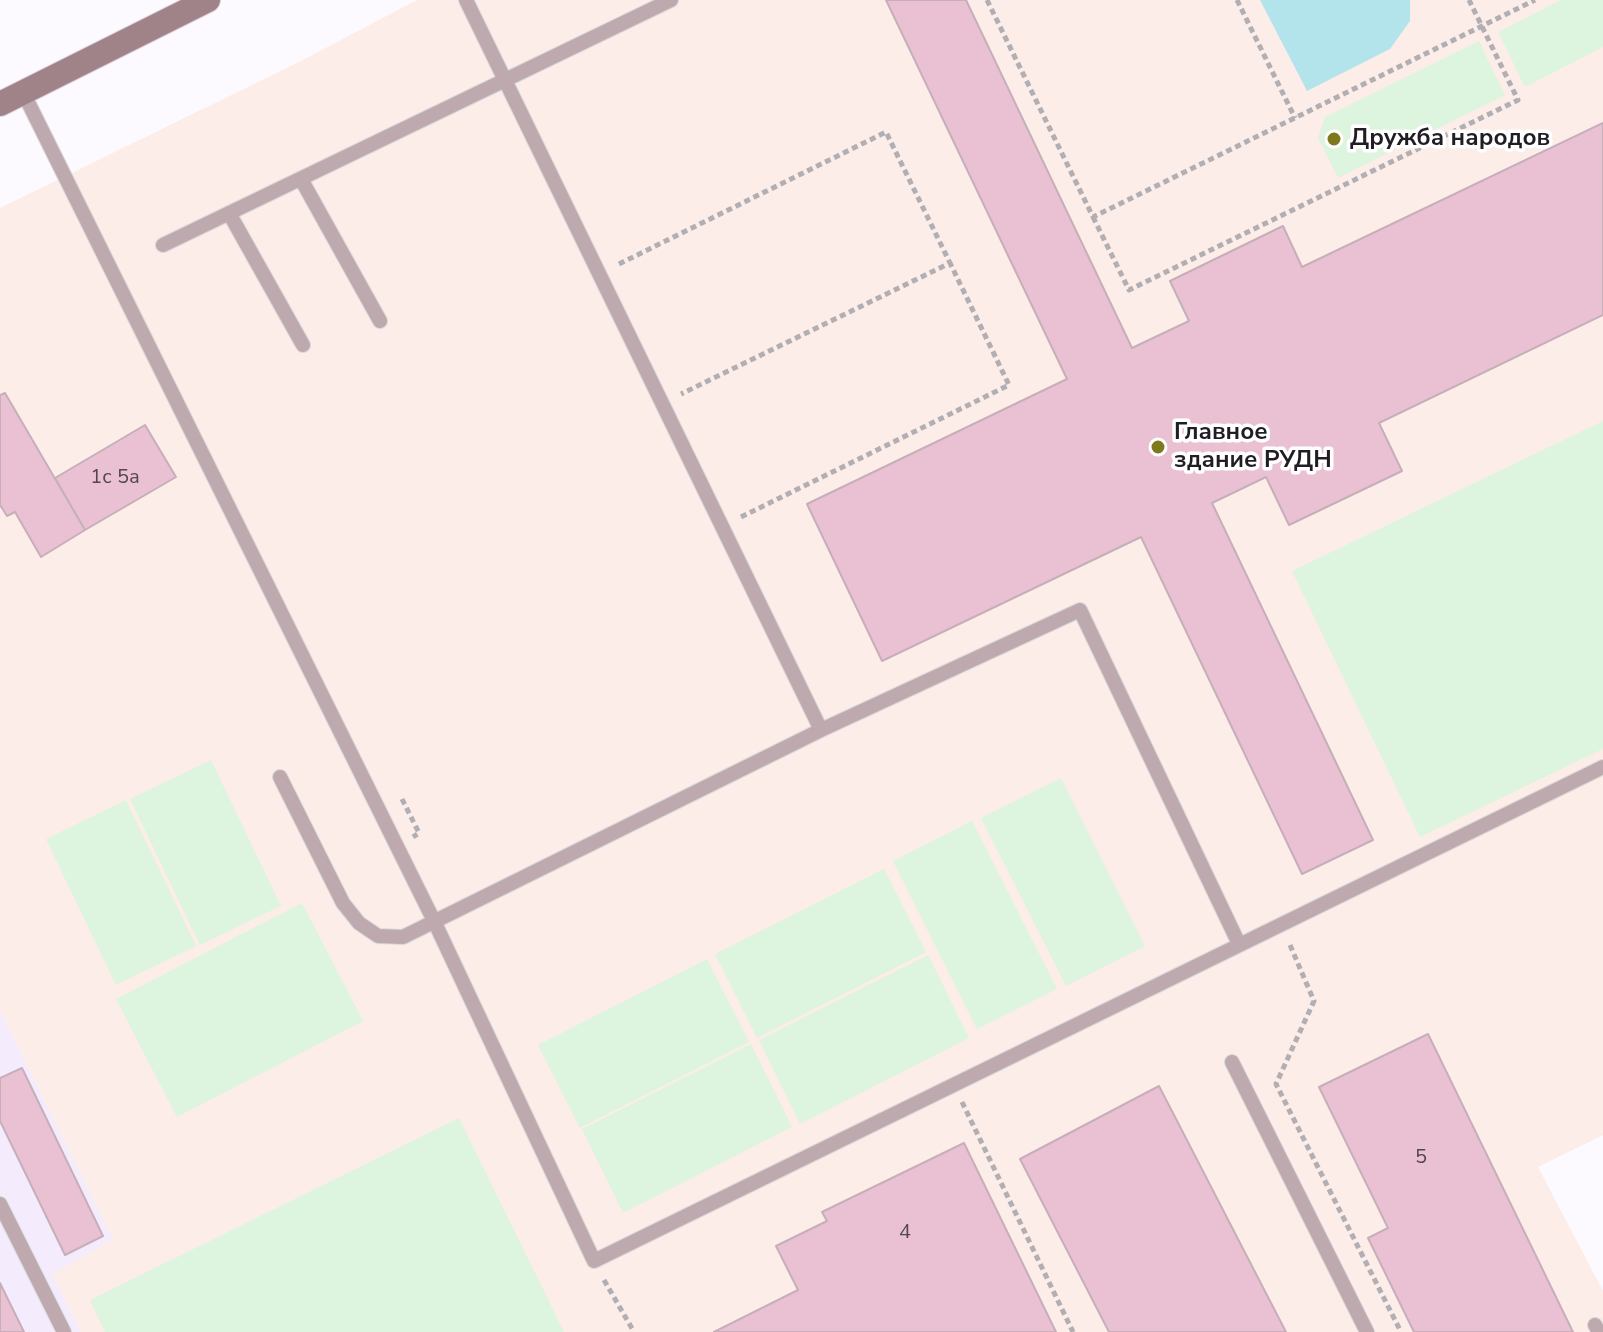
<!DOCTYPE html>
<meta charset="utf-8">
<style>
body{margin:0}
canvas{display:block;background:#fcfafe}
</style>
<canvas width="1603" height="1332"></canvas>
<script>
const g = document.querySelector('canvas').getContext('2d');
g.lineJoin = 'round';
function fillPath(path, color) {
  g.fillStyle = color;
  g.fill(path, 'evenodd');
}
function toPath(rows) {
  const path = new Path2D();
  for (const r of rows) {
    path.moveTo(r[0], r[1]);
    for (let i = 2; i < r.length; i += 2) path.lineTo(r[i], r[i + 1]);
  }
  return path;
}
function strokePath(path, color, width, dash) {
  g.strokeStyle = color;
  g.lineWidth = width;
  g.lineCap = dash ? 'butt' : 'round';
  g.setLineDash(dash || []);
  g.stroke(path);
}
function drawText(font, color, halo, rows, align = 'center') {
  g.font = font + ' "Nunito Sans",sans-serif';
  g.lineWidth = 7;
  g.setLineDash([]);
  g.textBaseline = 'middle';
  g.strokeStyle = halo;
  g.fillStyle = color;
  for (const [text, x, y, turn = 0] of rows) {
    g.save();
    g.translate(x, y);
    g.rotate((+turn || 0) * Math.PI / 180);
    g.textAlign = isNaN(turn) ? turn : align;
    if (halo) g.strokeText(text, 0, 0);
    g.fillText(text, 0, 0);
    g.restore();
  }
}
const built = toPath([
 [0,1010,114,1240,53,1274,81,1332,0,1332]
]);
const education = toPath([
 [417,0,1603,0,1603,1135,1538,1167,1603,1291,1603,1332,81,1332,52,1274,113,1239,0,1010,0,208,297,63]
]);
const green = toPath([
 [1561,0,1603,0,1603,47,1525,87,1498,32],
 [1479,41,1505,95,1338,178,1318,138,1325,117],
 [1603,421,1603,749,1420,837,1292,571],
 [211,760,281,906,200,945,130,799],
 [1061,778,1145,946,1066,986,981,818],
 [126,800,196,946,116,985,46,839],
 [972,821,1057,989,977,1029,893,861],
 [884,869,926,952,757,1038,715,954],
 [302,903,363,1021,177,1117,116,999],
 [928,955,969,1038,800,1124,759,1040],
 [707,959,749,1042,580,1128,538,1045],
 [751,1044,792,1127,623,1213,582,1129],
 [459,1118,564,1332,105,1332,90,1300]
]);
const water = toPath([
 [1260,0,1410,0,1410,21,1390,49,1307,91]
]);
const building = toPath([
 [886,0,966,0,1132,348,1189,321,1170,281,1283,226,1302,267,1603,123,1603,315,1379,423,1402,471,1289,525,1266,477,1212,503,1373,840,1302,874,1141,537,882,661,807,504,1067,379,886,0],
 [5,393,85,530,41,557,15,512,7,516,0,505,0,395,5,393],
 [145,425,176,477,85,530,55,478,145,425],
 [1428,1034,1573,1332,1414,1332,1368,1238,1388,1228,1319,1087,1428,1034],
 [22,1068,103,1236,65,1255,0,1121,0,1078,22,1068],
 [1159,1086,1286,1332,1109,1332,1020,1159,1159,1086],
 [964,1143,1056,1332,714,1332,798,1290,776,1246,827,1221,822,1212,964,1143],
 [0,1283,24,1332,0,1332,0,1283]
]);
const path = toPath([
 [987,0,1093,217,1535,0],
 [1237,0,1295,118],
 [1093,217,1129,290,1518,100,1469,0],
 [619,264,886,132,950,263,681,394],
 [741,517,1009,385,950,263],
 [402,799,419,833,413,837],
 [1290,945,1314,1001,1276,1084,1401,1332],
 [962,1102,1073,1332],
 [604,1280,634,1332]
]);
const service = toPath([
 [466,0,821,730,1080,610,1239,944],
 [23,92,435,923,594,1261,1603,767],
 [301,179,380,321],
 [229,213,303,345],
 [163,245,671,0],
 [280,777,343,903,359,923,378,936,403,937,821,730],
 [1232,1062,1367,1332],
 [0,1204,64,1332],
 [1595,1325,1599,1332]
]);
const secondary = toPath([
 [0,104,208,0]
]);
const markers = [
 [1334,139,8,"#7f781d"],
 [1158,447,8,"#7f781d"]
];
const numberNames = [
 ["1с 5а",115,478],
 ["5",1421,1158],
 ["4",905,1233]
];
const poiNames = [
 ["Дружба народов",1350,139],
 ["Главное",1174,433],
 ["здание РУДН",1174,461]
];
fillPath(built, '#f4ecfd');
fillPath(education, '#fdede8');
fillPath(green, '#ddf4de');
fillPath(water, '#b3e4ec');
fillPath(building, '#eac1d3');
strokePath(building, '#c6afb9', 2);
strokePath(service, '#d9d7db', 16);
strokePath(secondary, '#d9d7db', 26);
strokePath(path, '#b1afb4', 5, [6, 4]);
strokePath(service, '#beaaae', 14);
strokePath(secondary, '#9f8389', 24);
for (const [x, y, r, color] of markers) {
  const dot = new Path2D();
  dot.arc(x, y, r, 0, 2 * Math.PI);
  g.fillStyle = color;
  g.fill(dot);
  strokePath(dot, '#fff', 3);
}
drawText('20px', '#524650', null, numberNames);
drawText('bold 24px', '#201d24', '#fff', poiNames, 'left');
</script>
